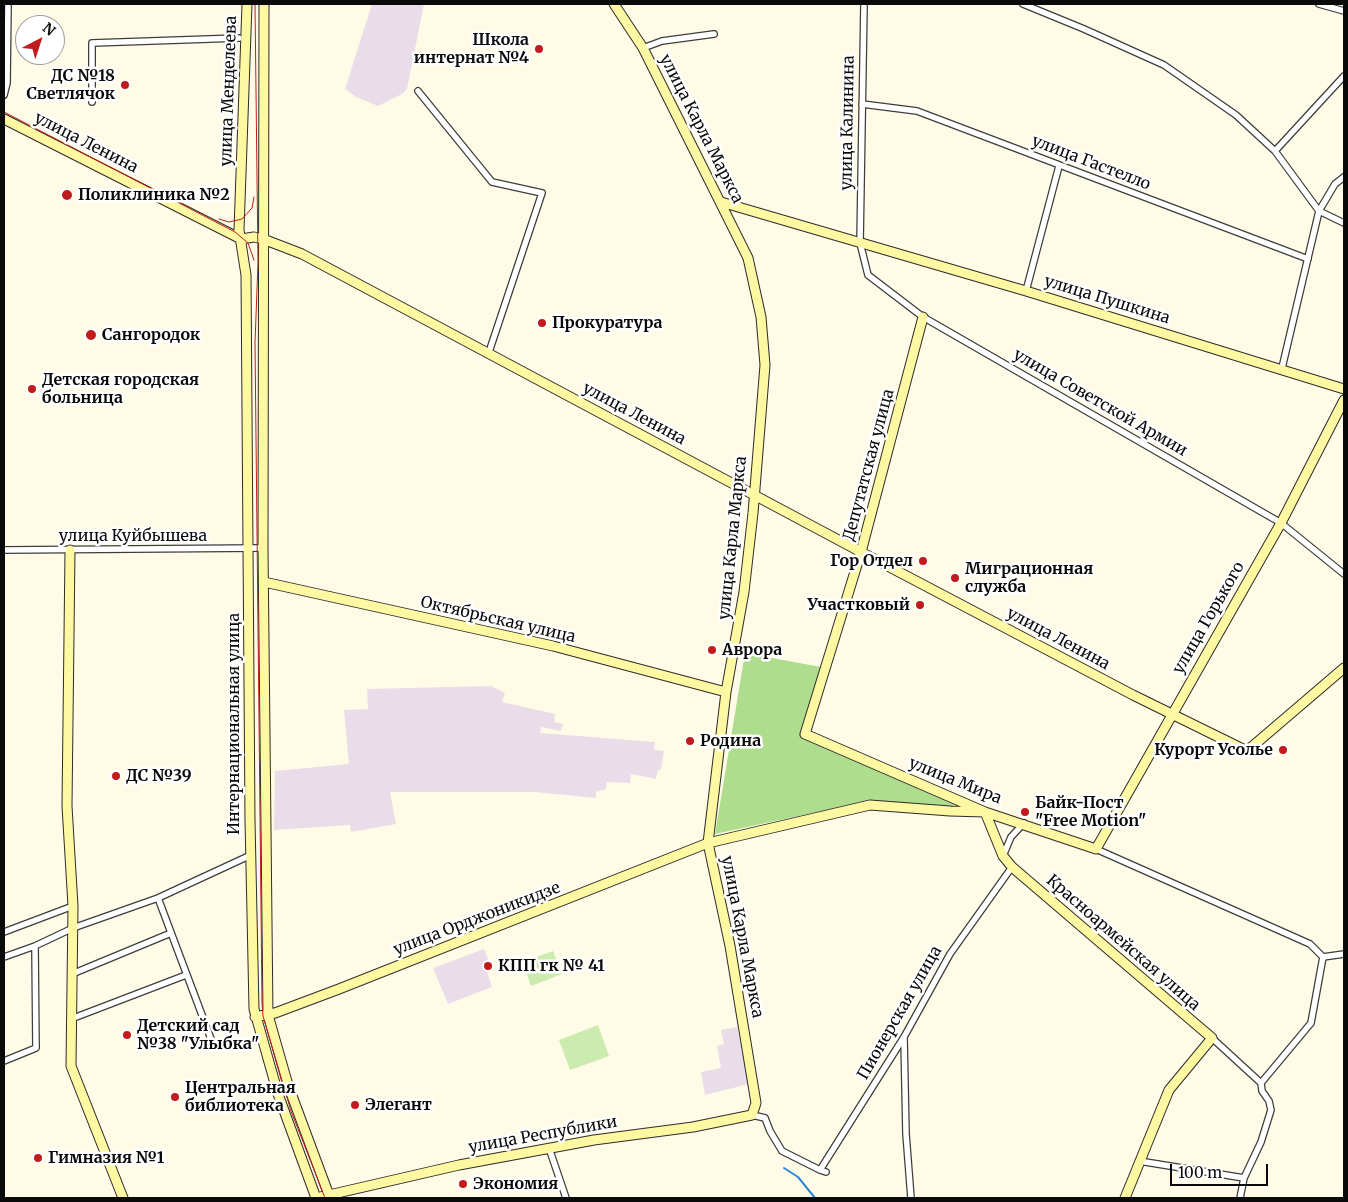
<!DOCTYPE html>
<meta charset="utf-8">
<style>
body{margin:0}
#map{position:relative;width:1348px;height:1202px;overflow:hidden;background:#fffbe7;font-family:Merriweather,serif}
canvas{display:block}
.frame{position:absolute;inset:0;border:5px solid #0a0a0a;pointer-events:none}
.north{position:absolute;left:15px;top:15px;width:50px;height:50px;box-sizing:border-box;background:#fff;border:1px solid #9d9d9d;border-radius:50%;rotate:40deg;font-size:14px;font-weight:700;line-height:20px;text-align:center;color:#0a0a0a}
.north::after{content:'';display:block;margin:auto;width:18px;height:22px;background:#c21b1c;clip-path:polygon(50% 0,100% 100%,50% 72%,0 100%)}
.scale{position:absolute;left:1170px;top:1164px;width:98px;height:22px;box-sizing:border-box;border:2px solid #0a0a0a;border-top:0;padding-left:6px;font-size:15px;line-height:18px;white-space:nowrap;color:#0a0a0a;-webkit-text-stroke:4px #fff;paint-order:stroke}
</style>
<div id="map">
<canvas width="1348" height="1202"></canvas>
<div class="frame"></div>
<div class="north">N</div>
<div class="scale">100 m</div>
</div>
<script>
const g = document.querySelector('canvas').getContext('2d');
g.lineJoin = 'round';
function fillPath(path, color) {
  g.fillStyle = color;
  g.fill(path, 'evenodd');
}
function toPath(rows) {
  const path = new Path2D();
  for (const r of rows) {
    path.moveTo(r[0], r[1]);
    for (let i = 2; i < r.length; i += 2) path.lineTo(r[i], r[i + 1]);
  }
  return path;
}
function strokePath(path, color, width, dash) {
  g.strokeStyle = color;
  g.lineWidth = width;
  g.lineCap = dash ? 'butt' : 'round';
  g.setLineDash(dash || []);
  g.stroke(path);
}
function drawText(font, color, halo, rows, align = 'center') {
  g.font = font + ' Merriweather,serif';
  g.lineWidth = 5;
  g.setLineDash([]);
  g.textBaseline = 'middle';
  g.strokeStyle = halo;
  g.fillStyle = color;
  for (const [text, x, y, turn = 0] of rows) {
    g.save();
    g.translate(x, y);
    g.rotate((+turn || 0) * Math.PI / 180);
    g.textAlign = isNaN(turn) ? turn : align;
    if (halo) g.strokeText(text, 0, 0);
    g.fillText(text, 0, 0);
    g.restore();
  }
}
const industrial = toPath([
 [372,4,424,4,407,89,402,94,378,106,356,97,345,89],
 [491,686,505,693,502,702,555,714,554,722,563,724,561,731,541,727,540,733,655,742,654,750,664,751,661,770,658,770,656,779,631,774,630,783,607,782,606,789,596,792,596,798,535,792,390,792,396,824,351,832,350,825,274,830,275,771,349,764,344,710,368,709,367,689],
 [484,949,492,969,487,972,492,987,448,1004,433,968],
 [737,1027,749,1084,705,1095,701,1072,721,1068,717,1046,724,1044,721,1030]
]);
const green = toPath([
 [553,951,562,974,531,986,523,962],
 [598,1025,609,1056,570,1070,559,1040]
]);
const forest = toPath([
 [745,653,821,667,800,737,955,801,952,809,868,801,715,834]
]);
const stream = toPath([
 [784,1168,798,1177,815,1198]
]);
const street = toPath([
 [864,4,860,243,868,275,923,317,1281,523,1344,574],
 [1023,4,1084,29,1164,65,1236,115,1275,151,1319,211,1344,223],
 [1319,4,1344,11],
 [643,48,662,41,714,34],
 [418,91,492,182,542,193,489,352],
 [4,95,7,83,8,4],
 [92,102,92,43,239,38],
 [862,104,917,111,1308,259],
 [1275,151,1344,76],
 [1026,291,1059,166],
 [1282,368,1319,211,1335,184,1344,177],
 [4,550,263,548],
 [1096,849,1310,944,1323,957],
 [1003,856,1011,837,1024,823],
 [158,898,211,1039],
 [4,932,73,906],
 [4,957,35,946],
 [1323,957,1344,954],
 [72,974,171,933],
 [71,1019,186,975],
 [904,1037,906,1134,911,1198],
 [1212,1038,1261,1083],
 [4,1061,36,1048,35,946,73,928,158,898,251,855],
 [752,1115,765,1118,770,1131,782,1151,820,1170],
 [549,1148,566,1198],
 [1139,1161,1244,1178],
 [826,1172,820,1170,904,1037,950,954,1012,867],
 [1240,1198,1244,1178,1261,1142,1271,1110,1269,1101,1262,1091,1261,1083,1311,1023,1323,957]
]);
const secondary = toPath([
 [247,4,239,230,246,275,250,820,254,1009,278,1094,316,1198],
 [264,4,263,548,268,1015,288,1085,330,1198],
 [4,119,241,239,254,237,263,239,302,254,861,552,1133,695,1247,751,1344,668],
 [721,202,1026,291,1344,389],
 [923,317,861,552,805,734,985,812,1096,849,1281,523,1344,400],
 [70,550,67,806,73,906,71,1066,123,1198],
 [264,582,553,646,726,692],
 [255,1017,275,1013,339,989,708,843,870,805,950,811,985,812,1003,856,1012,867,1212,1038,1169,1090,1125,1198],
 [316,1198,459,1165,594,1140,693,1127,752,1115,756,1103,730,946,708,843,726,692,744,592,753,513,765,365,761,317,748,258,643,48,614,4]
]);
const tram = toPath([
 [255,4,258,262,255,343,262,1003,263,1016,291,1111,325,1198],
 [4,112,235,232,248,243,254,260],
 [219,219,229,222,242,219,252,208,254,197]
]);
const markers = [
 [539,49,5,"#c21b1c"],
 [125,85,5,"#c21b1c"],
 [67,195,6,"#c21b1c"],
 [542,323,5,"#c21b1c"],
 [91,335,6,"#c21b1c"],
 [32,389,5,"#c21b1c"],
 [923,561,5,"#c21b1c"],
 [955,578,5,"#c21b1c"],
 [920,605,5,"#c21b1c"],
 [712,650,5,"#c21b1c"],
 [690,741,5,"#c21b1c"],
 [1283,750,5,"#c21b1c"],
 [116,776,5,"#c21b1c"],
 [1025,812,5,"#c21b1c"],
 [488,966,5,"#c21b1c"],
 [127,1035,5,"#c21b1c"],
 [175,1097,5,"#c21b1c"],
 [355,1105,5,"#c21b1c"],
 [38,1158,5,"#c21b1c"],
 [463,1184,5,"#c21b1c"]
];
const poiNames = [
 ["Школа",529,40,"right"],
 ["интернат №4",529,58,"right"],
 ["ДС №18",115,76,"right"],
 ["Светлячок",115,94,"right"],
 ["Поликлиника №2",78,195],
 ["Прокуратура",552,323],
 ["Сангородок",102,335],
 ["Детская городская",42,380],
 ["больница",42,398],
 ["Гор Отдел",913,561,"right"],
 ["Миграционная",965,569],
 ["служба",965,587],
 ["Участковый",910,605,"right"],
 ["Аврора",722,650],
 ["Родина",700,741],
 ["Курорт Усолье",1273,750,"right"],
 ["ДС №39",126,776],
 ["Байк-Пост",1035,803],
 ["\"Free Motion\"",1035,821],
 ["КПП гк № 41",498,966],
 ["Детский сад",137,1026],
 ["№38 \"Улыбка\"",137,1044],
 ["Центральная",185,1088],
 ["библиотека",185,1106],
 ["Элегант",365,1105],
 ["Гимназия №1",48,1158],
 ["Экономия",473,1184]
];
const streetNames = [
 ["улица Менделеева",229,91,-88],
 ["улица Калинина",848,123,-89],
 ["улица Карла Маркса",701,129,63],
 ["улица Ленина",86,143,27],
 ["улица Гастелло",1091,163,21],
 ["улица Пушкина",1107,300,17],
 ["улица Советской Армии",1100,403,30],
 ["улица Ленина",634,414,28],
 ["Депутатская улица",869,465,-75],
 ["улица Куйбышева",133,536],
 ["улица Карла Маркса",733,538,-84],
 ["улица Горького",1209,618,-60],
 ["Октябрьская улица",498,620,13],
 ["улица Ленина",1058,639,28],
 ["Интернациональная улица",234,724,-90],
 ["улица Мира",955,781,22],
 ["улица Орджоникидзе",477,919,-21],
 ["улица Карла Маркса",742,937,79],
 ["Красноармейская улица",1123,943,41],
 ["Пионерская улица",900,1013,-60],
 ["улица Республики",543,1135,-10]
];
fillPath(industrial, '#eaddea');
fillPath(green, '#ccebaf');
fillPath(forest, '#aedd8e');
strokePath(stream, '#2b8bd6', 2);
strokePath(street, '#3d3d3d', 8);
strokePath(secondary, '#2c2c2c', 11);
strokePath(street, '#fff', 5.5);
strokePath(secondary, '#fff8a2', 9);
strokePath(tram, '#c21b1c', 1);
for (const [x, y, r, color] of markers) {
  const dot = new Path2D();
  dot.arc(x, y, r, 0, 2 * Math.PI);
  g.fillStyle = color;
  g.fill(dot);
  strokePath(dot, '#fff', 2);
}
drawText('bold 16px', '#0a0a0a', '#fff', poiNames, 'left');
drawText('16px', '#0a0a0a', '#fff', streetNames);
</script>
